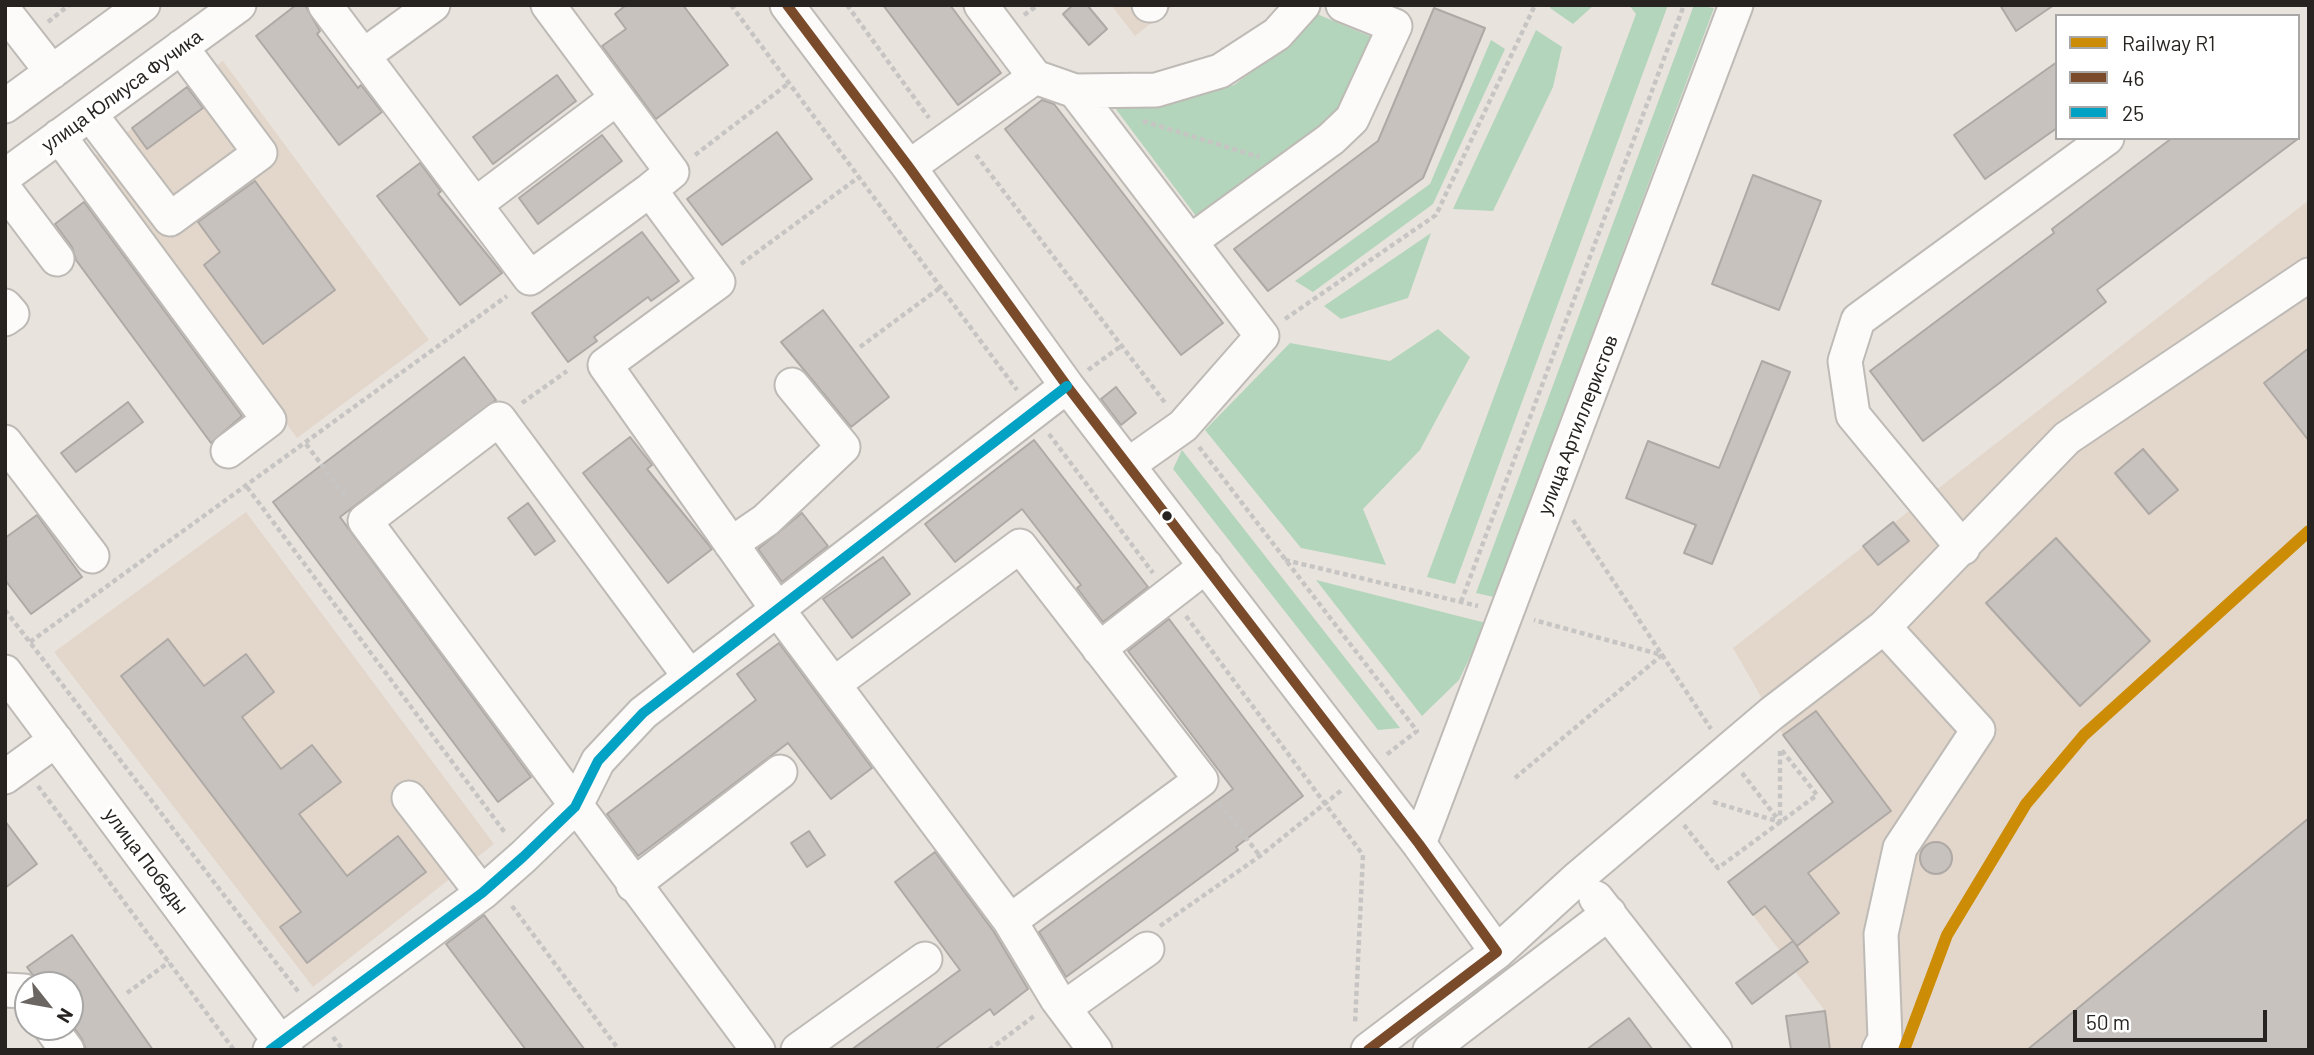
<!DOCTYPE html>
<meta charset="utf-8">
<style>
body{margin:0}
#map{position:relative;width:2314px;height:1055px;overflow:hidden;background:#e9e3de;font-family:Barlow,sans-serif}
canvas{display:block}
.frame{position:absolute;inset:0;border:7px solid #272320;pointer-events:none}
.legend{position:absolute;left:2055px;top:14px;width:245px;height:126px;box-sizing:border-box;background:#fff;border:2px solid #a9a7a6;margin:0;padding:9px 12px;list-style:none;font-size:21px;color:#272320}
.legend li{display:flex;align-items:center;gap:14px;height:35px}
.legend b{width:35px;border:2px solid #a9a7a6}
.north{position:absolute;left:14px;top:971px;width:70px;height:70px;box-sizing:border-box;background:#fff;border:2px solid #a9a7a6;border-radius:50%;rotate:121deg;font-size:19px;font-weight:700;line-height:28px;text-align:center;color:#272320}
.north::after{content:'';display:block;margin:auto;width:24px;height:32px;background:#6b6662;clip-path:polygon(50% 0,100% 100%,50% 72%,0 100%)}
.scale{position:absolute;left:2073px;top:1010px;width:194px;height:32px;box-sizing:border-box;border:4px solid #272320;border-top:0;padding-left:9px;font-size:21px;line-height:24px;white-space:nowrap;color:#272320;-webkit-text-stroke:5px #fff;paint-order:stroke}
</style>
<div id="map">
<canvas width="2314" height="1055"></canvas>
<div class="frame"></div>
<ul class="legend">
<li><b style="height:9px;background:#cd8c06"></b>Railway R1</li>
<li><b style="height:9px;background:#7a4b2a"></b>46</li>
<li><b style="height:9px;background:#02a2c5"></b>25</li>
</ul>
<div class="north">N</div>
<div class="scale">50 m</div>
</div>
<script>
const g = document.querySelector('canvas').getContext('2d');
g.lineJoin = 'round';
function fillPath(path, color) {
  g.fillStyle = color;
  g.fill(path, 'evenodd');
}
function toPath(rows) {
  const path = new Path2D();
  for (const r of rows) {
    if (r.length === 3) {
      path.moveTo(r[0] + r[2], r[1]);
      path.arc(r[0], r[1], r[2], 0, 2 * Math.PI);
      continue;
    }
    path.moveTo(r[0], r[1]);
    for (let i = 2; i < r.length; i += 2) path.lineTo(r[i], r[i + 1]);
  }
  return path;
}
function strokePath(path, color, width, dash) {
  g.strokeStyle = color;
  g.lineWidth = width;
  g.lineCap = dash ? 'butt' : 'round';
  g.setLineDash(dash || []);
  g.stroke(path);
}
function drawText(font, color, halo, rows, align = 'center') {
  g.font = font + ' Barlow,sans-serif';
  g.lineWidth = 7;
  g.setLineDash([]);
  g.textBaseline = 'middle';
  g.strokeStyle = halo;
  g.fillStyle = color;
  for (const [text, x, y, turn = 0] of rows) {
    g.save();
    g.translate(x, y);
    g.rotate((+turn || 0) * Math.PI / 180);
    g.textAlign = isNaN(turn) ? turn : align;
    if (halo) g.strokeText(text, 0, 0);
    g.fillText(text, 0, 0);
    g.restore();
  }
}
const built = toPath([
 [1111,5,1174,5,1135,36],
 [223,61,429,340,297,438,91,159],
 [2309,200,2309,1050,1830,1050,1825,1011,1728,882,1833,802,1783,735,1733,648],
 [246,512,494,844,313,987,54,652]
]);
const green = toPath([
 [1551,5,1594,5,1573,24,1550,8],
 [1629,5,1668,5,1455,584,1427,577,1636,14],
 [1694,5,1714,8,1494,597,1476,593],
 [1317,14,1374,38,1341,106,1311,138,1196,216,1109,100,1178,101,1234,85,1290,43],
 [1536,30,1562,47,1553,87,1493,211,1453,209],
 [1491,40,1505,49,1433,204,1313,292,1295,281,1430,184],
 [1431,233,1408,298,1341,319,1324,306],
 [1438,329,1470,357,1420,450,1363,509,1386,565,1301,548,1205,430,1290,343,1390,361],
 [1182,450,1400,728,1378,730,1173,469],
 [1316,580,1486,623,1459,680,1422,716]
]);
const building = toPath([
 [296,5,305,5,320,31,317,34,358,88,361,85,382,112,339,145,256,36,296,5],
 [626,5,683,5,728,65,656,119,602,46,626,29,615,14,626,5],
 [883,5,950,5,1001,73,958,105,883,5],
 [1073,5,1087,5,1107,29,1089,45,1063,14,1073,5],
 [2000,5,2054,5,2016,31,2000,5],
 [1434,8,1485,28,1423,178,1268,291,1234,249,1378,141,1434,8],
 [2057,62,2057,128,1985,179,1954,135,2057,62],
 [557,75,576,101,493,164,473,137,557,75],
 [187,87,203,108,147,149,132,128,187,87],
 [1042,100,1054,104,1223,323,1181,355,1005,129,1042,100],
 [777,132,812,179,722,245,687,199,777,132],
 [602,135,622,161,538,224,519,198,602,135],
 [2172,138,2299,138,2097,290,2106,302,1923,441,1870,371,2054,233,2052,229,2172,138],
 [420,163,441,191,438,194,502,273,460,305,377,196,420,163],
 [1753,175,1821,201,1779,310,1712,284,1753,175],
 [255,181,335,290,263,344,204,265,220,252,198,222,255,181],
 [84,202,242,416,211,443,76,260,72,247,55,224,84,202],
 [642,232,679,281,651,301,648,297,594,337,597,341,568,362,532,313,642,232],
 [823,310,889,397,851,427,781,342,823,310],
 [2309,348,2309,441,2264,383,2309,348],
 [464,357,496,400,340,517,531,777,498,802,273,502,464,357],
 [1762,361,1790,372,1712,564,1684,553,1696,525,1626,498,1648,441,1719,468,1762,361],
 [1116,387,1136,413,1121,425,1101,399,1116,387],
 [128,402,143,422,76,472,61,453,128,402],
 [630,437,652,465,647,469,712,549,668,583,583,473,630,437],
 [1034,440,1148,587,1103,622,1077,588,1081,585,1022,509,955,562,925,524,1034,440],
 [2143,449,2178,490,2149,514,2115,473,2143,449],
 [528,503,555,541,535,555,508,518,528,503],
 [802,513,828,546,782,582,758,549,802,513],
 [37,515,82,577,31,614,5,580,5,538,37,515],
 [1893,522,1909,541,1878,565,1863,546,1893,522],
 [2056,538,2150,641,2080,706,1986,603,2056,538],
 [883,557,910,594,852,638,823,599,883,557],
 [1169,619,1303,796,1236,847,1238,850,1066,977,1039,932,1233,789,1128,651,1169,619],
 [168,639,204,686,246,654,274,692,242,717,281,769,312,745,341,782,299,814,347,876,398,836,426,872,307,963,280,927,301,912,121,676,168,639],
 [779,643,872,768,831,799,788,743,638,856,607,814,756,700,737,674,779,643],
 [1816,711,1891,811,1808,873,1839,913,1797,946,1765,906,1753,915,1728,882,1833,802,1783,735,1816,711],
 [2309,818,2309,1050,2027,1050,2309,818],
 [5,821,37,864,5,888,5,821],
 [809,831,825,855,807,867,791,843,809,831],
 [1936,858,16],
 [935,852,994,932,1028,989,994,1015,990,1009,934,1050,851,1050,960,970,895,882,935,852],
 [484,915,585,1050,526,1050,446,944,484,915],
 [72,935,117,999,153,1050,86,1050,82,1039,70,1022,70,985,44,985,32,974,27,967,72,935],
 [1793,941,1808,962,1752,1004,1736,983,1793,941],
 [1825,1011,1830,1050,1791,1050,1786,1016,1825,1011],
 [1629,1018,1653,1050,1586,1050,1629,1018]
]);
const path = toPath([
 [731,5,1017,390],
 [847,5,929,118],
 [1024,15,1038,5],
 [48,22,69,5],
 [1143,121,1259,157],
 [695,155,789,83],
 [976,155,1166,404],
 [741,264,859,177],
 [1285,319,1436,215,1535,5],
 [860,347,941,287],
 [1088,370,1121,346],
 [522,403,567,371],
 [1049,434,1153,573],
 [306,444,347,498],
 [1199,447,1417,731,1386,755],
 [247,487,506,834],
 [1573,520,1711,729],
 [1285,560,1478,606],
 [1461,602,1684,5],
 [5,610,300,994],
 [1186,616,1363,855,1355,1024],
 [30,642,507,296],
 [1742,773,1780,822],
 [1515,778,1662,655,1534,620],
 [38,786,234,1050],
 [1713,802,1780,822,1780,749],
 [1219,803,1260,856],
 [1684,825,1718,868,1817,795,1780,748],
 [512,906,619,1050],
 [1160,926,1260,856,1343,789],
 [127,993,169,962],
 [333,1037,343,1050],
 [989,1050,1034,1016]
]);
const minor = toPath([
 [325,5,530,278,650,190,718,282,605,365,778,610,1010,921,1057,999,1095,1050],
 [548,5,672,172,650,190],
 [787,5,909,167,1067,386,1419,844,1497,952],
 [1149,5,1151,5],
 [5,12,52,72],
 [363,56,433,5],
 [1035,77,1075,91,1262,336,1183,426,1128,465],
 [1075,91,1156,90,1220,71,1277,34,1303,5],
 [5,106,143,5],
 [90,114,170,219,260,153,181,47],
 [59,136,269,420,228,451],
 [909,167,1035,77,981,5],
 [5,176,239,5],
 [5,190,57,259],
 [476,204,617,98],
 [1191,241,1331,139,1352,119,1395,26,1343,5],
 [5,306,12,314,5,319],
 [5,442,92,556],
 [731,544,766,520,843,447,792,385],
 [1963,548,1853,415,1845,361,1858,320,2107,138],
 [1099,649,1206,566],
 [5,672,286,1050],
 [690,677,499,419,365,521,758,1050],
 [834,684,1020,546,1201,780,1010,921],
 [5,777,56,740],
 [409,798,482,893],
 [1419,844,1736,5],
 [633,885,780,772],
 [1596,898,1715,1050],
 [5,990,24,991,28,996],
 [1064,1008,1147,949],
 [50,1027,67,1050],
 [270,1050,482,893,523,857,575,807,598,761,643,713,1067,386],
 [798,1050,925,959],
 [1368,1050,1497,952,1579,877,1771,714,1884,627,2067,438,2309,275],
 [1430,1050,1609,913],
 [1879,1050,1885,1039,1881,934,1900,848,1978,730,1884,627]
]);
const bus1 = toPath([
 [787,5,909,167,1067,386,1419,844,1497,952,1368,1050]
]);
const bus2 = toPath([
 [270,1050,482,893,523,857,575,807,598,761,643,713,1067,386]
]);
const rail1 = toPath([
 [1904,1050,1947,935,2026,804,2084,735,2309,531]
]);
const markers = [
 [1167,516,6,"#272320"]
];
const streetNames = [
 ["улица Юлиуса Фучика",122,91,-36],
 ["улица Артиллеристов",1578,425,-69],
 ["улица Победы",146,861,53]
];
fillPath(built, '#e3d7cc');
fillPath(green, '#b3d5bb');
fillPath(building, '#c7c2be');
strokePath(building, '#aea9a5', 2);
strokePath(minor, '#bebab5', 37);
strokePath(path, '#c6c5c3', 4.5, [5, 3.5]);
strokePath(minor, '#fcfbfa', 33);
strokePath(bus1, '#7a4b2a', 10);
strokePath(bus2, '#02a2c5', 10);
strokePath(rail1, '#cd8c06', 12);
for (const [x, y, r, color] of markers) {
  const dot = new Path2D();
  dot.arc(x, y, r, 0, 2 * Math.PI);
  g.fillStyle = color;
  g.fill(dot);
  strokePath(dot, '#fff', 2.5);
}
drawText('19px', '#272320', '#fff', streetNames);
</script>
